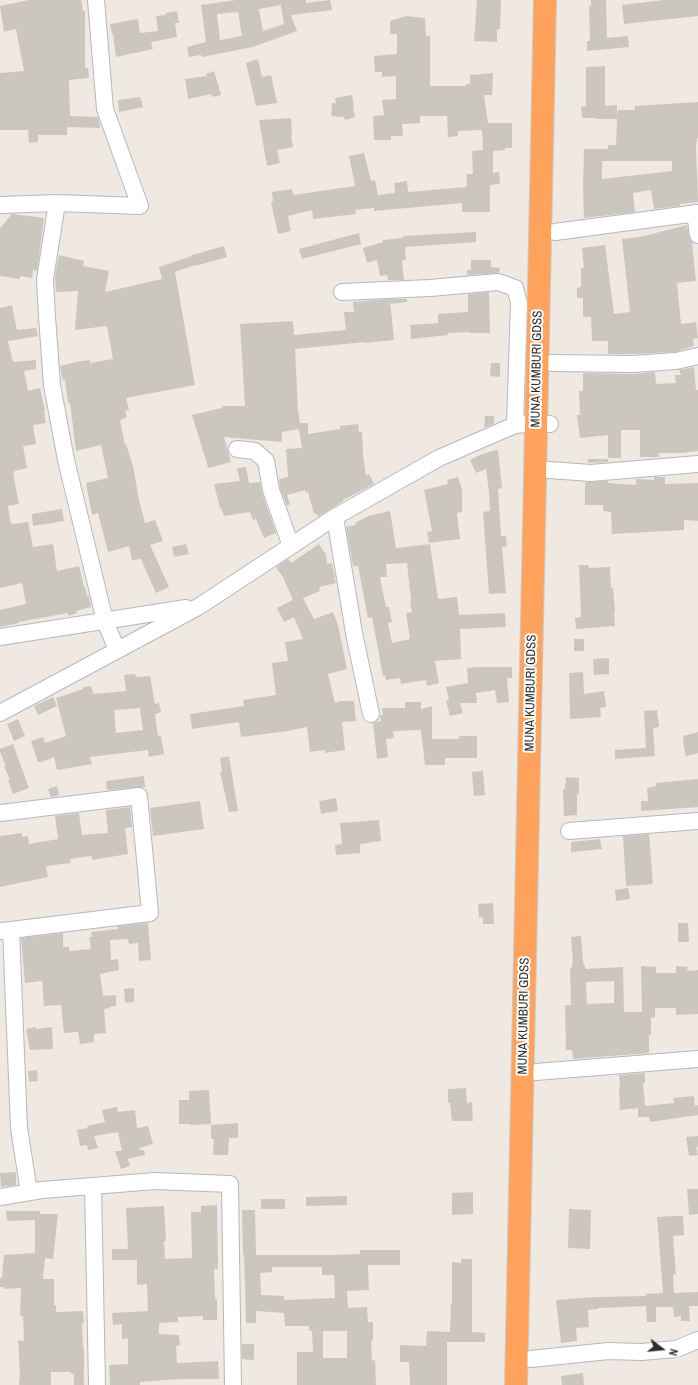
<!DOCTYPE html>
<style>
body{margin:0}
#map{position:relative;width:698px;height:1385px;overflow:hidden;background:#efe9e1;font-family:"Archivo Narrow",sans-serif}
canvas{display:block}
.north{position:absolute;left:642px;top:1329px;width:40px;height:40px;-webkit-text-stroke:3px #fff;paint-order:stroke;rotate:106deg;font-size:11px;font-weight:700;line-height:16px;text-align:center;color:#2e2e2e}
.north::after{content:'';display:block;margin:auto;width:14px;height:18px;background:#2e2e2e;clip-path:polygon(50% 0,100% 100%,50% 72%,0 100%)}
</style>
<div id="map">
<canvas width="698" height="1385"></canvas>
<div class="north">N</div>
</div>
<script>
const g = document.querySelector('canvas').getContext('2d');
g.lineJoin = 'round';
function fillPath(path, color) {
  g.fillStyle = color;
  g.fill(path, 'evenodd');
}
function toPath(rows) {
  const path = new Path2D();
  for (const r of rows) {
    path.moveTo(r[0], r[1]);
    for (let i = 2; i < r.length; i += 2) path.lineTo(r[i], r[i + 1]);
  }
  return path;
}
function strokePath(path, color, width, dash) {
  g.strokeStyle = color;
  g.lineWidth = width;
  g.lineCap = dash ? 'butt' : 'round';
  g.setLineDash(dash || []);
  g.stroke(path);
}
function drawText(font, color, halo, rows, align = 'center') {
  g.font = font + ' "Archivo Narrow",sans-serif';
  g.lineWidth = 4;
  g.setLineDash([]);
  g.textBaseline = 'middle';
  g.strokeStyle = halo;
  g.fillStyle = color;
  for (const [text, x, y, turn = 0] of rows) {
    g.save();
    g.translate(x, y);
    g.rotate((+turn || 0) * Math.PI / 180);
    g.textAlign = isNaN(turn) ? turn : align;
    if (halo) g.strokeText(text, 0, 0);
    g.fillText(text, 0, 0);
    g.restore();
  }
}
const building = toPath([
 [29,0,81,0,83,11,85,11,85,68,88,68,89,78,69,80,70,116,98,117,100,124,100,128,67,127,67,135,38,135,38,142,29,143,28,130,0,130,0,73,24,71,16,29,4,32,0,6],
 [236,0,280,0,281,5,259,9,263,31,284,24,280,0,306,0,306,3,330,0,332,10,291,15,297,31,253,47,202,57,201,55,189,57,187,47,206,42,201,5],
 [238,12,242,36,220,40,217,14],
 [477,0,501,0,500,29,497,29,497,42,474,41],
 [591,0,606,0,607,38,628,36,629,47,587,51,587,41,590,41,589,6,591,6],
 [664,0,698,0,698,16,624,24,622,5],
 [177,11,179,23,175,23,177,37,151,42,153,49,116,57,113,34,112,34,110,24,138,19,140,33,158,31,156,16,166,15,166,13],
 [406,16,425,18,426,36,430,36,430,86,466,86,466,84,470,84,470,75,493,73,492,95,484,95,488,123,512,123,512,148,505,148,505,150,493,151,493,173,499,172,500,184,490,185,490,212,462,212,462,203,374,211,374,208,355,210,356,214,313,219,312,210,288,216,291,231,278,234,271,202,273,201,272,192,292,189,293,195,355,186,349,156,364,153,371,181,375,180,378,195,395,193,394,183,407,181,408,192,467,187,466,174,473,174,472,151,482,150,483,149,482,130,458,131,458,136,448,137,447,116,420,116,420,123,402,124,403,136,391,136,391,140,374,140,373,116,384,115,382,100,396,99,396,76,382,77,382,72,375,72,374,56,397,54,397,34,390,34,390,21],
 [258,59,262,77,271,75,277,103,256,106,246,63],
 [605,66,605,106,617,105,617,116,618,110,635,110,635,106,698,102,698,138,697,138,696,146,698,202,680,204,680,206,654,209,651,190,633,193,635,212,584,218,583,189,584,149,608,149,608,145,616,145,617,119,596,119,596,118,582,118,581,107,586,106,586,67],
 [602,161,672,161,672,171,602,179],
 [214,71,221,95,212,97,211,94,188,99,185,79,207,76,206,74],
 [352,95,354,107,353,107,355,117,345,120,344,117,331,116,332,103,336,103,335,98],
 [140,97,143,107,119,112,118,100],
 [291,118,292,135,291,135,293,147,277,150,280,163,267,166,259,120],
 [12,214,44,218,37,271,33,270,32,278,20,276,20,279,0,276,0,228],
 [687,225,689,237,692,242,696,281,677,283,681,324,696,322,698,338,693,339,694,346,675,352,633,354,608,354,608,341,592,341,591,317,583,317,583,298,577,298,577,288,581,287,581,268,584,268,582,248,605,245,614,314,630,312,622,239,640,237],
 [476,232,476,242,405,247,406,260,402,260,404,280,388,280,387,275,380,276,377,260,367,263,363,248,383,242,383,240,403,238,403,236],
 [359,233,361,244,302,259,299,249],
 [224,246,227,257,195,266,195,265,175,272,195,385,126,398,129,410,125,411,127,417,120,420,125,445,126,444,133,466,139,500,145,523,155,520,163,541,150,545,169,587,156,593,141,559,132,560,129,546,108,552,98,513,92,515,86,483,108,478,101,445,76,451,70,403,68,403,65,379,63,380,60,366,81,361,90,360,90,363,113,359,107,326,75,330,78,291,56,292,55,277,57,265,59,255,84,261,83,266,109,271,105,292,162,279,159,267,192,256,192,255],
 [471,260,491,260,491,267,500,268,499,273,467,275,467,270,471,270],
 [489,292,490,333,469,333,469,332,448,333,448,335,411,339,410,325,438,323,438,314,468,312,468,294],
 [390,299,407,299,407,302,390,304],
 [390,299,394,340,365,343,365,342,295,349,298,410,300,423,308,423,308,434,340,429,340,426,358,424,359,432,362,432,363,454,366,476,369,474,374,484,343,500,343,501,318,517,316,513,314,514,308,492,306,493,305,490,287,495,290,504,287,506,280,488,279,479,288,477,286,449,302,448,299,429,282,432,282,442,224,437,231,462,209,468,208,467,192,415,222,408,222,406,245,406,240,324,293,321,294,335,346,330,344,312,354,312,353,302],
 [12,305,17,330,36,328,38,336,8,341,13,362,36,360,36,369,24,371,28,391,40,388,45,411,44,411,46,423,33,425,36,444,23,446,27,468,14,471,15,472,13,473,19,504,8,506,11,524,28,522,33,547,53,544,57,571,79,566,84,587,85,587,87,596,89,596,91,607,76,611,77,613,68,616,68,613,19,622,19,623,0,627,0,610,26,604,22,583,0,588,0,308],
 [491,363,500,363,500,377,490,376],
 [694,367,696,390,698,390,698,451,681,453,659,453,659,457,640,457,640,430,621,430,621,458,608,458,608,435,580,438,577,415,580,415,579,391,583,391,583,373,633,374,655,372,656,384,676,383,675,375,681,375,679,370],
 [485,416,494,416,494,424,484,428],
 [496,450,498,450,502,488,498,489,501,536,506,536,507,546,502,547,506,593,489,594,483,512,490,511,489,492,486,469,476,473,470,460,480,455],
 [588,459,608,459,608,462,588,463],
 [246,467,249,483,260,482,262,493,276,533,264,538,256,519,253,520,250,512,224,516,221,508,220,508,214,484,240,481,237,468],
 [458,477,462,490,462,512,457,513,460,539,429,543,427,532,432,531,424,490,448,484,447,480],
 [654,477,665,477,665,484,698,483,698,521,684,520,684,530,612,534,611,512,603,511,603,505,585,505,585,482,608,481,608,483,636,485,636,479,654,480],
 [62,509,64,521,33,526,32,514],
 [390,511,396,548,430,544,438,599,457,597,459,615,505,613,506,627,460,629,461,659,435,661,439,683,427,686,426,680,401,684,400,678,386,680,385,675,383,676,372,617,368,618,358,566,353,566,346,527,356,525,355,523,368,516],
 [407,563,411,601,410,602,412,612,406,613,410,639,392,643,388,623,392,622,389,607,386,607,380,577,387,577,386,564],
 [186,544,189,554,174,557,172,547],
 [319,544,326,555,327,564,332,563,336,583,319,587,320,591,303,598,314,619,333,612,338,625,347,669,328,674,335,703,340,701,354,701,356,721,342,722,345,750,325,753,325,750,310,752,307,727,288,731,241,737,239,722,192,729,190,714,244,706,243,700,276,695,272,663,288,661,285,642,303,639,294,617,284,622,277,608,293,600,283,577,276,567,288,559,291,563],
 [579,565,588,565,589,568,610,567,611,588,613,588,615,612,614,612,615,626,576,629,575,618,581,617],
 [574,639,584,639,584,651,574,651],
 [609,658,609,674,594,675,593,659],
 [481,667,512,667,512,678,507,678,509,702,497,703,495,690,476,693,477,703,460,703,463,713,450,716,446,701,449,700,446,687,468,683,467,668],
 [583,672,584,694,604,691,606,707,600,708,601,717,570,719,569,673],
 [135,674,136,677,150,676,155,704,159,703,161,712,155,714,158,736,161,736,164,754,149,757,148,750,90,757,92,764,57,770,54,757,42,762,38,762,31,741,43,737,45,743,66,736,56,698,83,689,83,687,91,686,93,694,126,691,124,675],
 [140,708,143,730,116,733,114,710],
 [53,697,57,706,38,715,34,706],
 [405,702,421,702,421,709,432,706,432,739,459,739,459,736,477,736,477,758,445,758,445,765,425,765,421,730,393,731,394,738,386,739,388,757,377,759,373,723,381,721,380,715,383,715,382,708,405,708],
 [657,710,659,727,653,728,655,756,615,759,615,750,646,748,644,711],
 [18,719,25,736,14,741,7,724],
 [698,732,698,753,686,756,683,743,684,743,683,736],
 [13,744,29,788,13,794,8,780,10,780,4,766,6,766,0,752,0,749],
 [229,756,238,811,229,812,220,772,222,772,220,758],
 [483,771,485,795,474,796,472,772],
 [144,776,145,787,107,790,106,781],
 [566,777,579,778,579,794,577,794,577,815,564,816,563,789,565,789],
 [698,779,698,807,641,811,641,801,648,801,647,788,656,786,656,783],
 [57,786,59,795,51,797,48,789],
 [336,798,338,811,321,814,319,801],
 [200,801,204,829,153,836,150,808],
 [130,807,132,827,125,828,128,854,92,860,92,856,70,859,71,863,46,866,48,877,0,887,0,836,22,833,22,837,28,836,29,844,58,839,55,816,79,813,82,835,108,833,106,810],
 [379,820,381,841,360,844,360,853,336,855,335,845,342,844,340,823],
 [649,834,653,884,626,886,623,836],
 [600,839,602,849,571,852,571,842],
 [628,888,630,899,616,901,615,890],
 [493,903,494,924,483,924,483,917,479,918,478,904],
 [148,923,151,960,139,961,138,943,129,944,128,939,110,940,111,960,118,959,119,970,100,974,103,996,116,995,116,1006,109,1007,109,1008,104,1009,106,1033,95,1034,95,1035,94,1035,94,1042,80,1044,78,1032,64,1033,61,1005,44,1006,42,981,25,983,21,938,63,933,63,947,69,947,69,951,91,949,89,937,92,937,91,932,118,929,118,926],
 [678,923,688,923,689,942,678,942],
 [581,936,583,962,586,969,623,967,624,1012,642,1012,641,966,656,967,656,973,676,973,676,966,688,967,687,971,698,970,698,1014,676,1015,676,1008,655,1008,655,1017,651,1018,651,1035,649,1035,649,1053,573,1059,572,1050,566,1050,565,1005,571,1005,570,969,572,968,572,963,573,963,571,937],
 [614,981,614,1003,587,1004,586,982],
 [134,988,134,1002,125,1003,124,989],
 [36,1027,36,1029,52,1027,53,1049,30,1050,26,1029],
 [37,1070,38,1081,29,1082,28,1071],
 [645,1073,645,1083,643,1083,645,1106,674,1103,673,1098,694,1096,695,1106,698,1105,698,1115,650,1122,649,1117,638,1117,638,1108,620,1110,619,1087,620,1086,619,1075],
 [466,1088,467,1103,472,1102,473,1121,452,1121,450,1103,448,1103,448,1089],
 [209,1090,211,1124,190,1125,190,1124,179,1124,179,1100,189,1100,189,1091],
 [117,1107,118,1112,135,1110,137,1128,148,1126,153,1144,140,1148,141,1149,137,1150,144,1150,145,1155,128,1159,130,1166,121,1169,115,1151,122,1151,118,1132,94,1136,98,1148,88,1150,87,1145,80,1146,77,1130,88,1128,87,1126,105,1122,102,1110],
 [238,1123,238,1138,229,1138,228,1155,213,1155,214,1139,211,1139,211,1125],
 [698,1136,698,1147,696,1147,698,1155,689,1156,686,1137],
 [16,1172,16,1185,1,1187,0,1173],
 [687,1189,698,1189,698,1214,689,1215],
 [473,1192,473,1214,452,1215,452,1193],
 [347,1196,347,1205,306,1206,306,1197],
 [261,1199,285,1199,285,1209,261,1209],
 [217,1205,218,1269,214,1269,215,1299,217,1299,217,1320,203,1320,203,1316,178,1317,178,1322,159,1323,159,1334,179,1335,180,1345,176,1346,177,1363,218,1361,219,1379,178,1379,140,1382,140,1385,110,1385,109,1365,128,1364,128,1338,122,1339,122,1324,113,1325,112,1313,148,1311,147,1284,137,1285,137,1260,112,1260,112,1249,128,1249,126,1208,164,1206,166,1241,164,1241,165,1259,192,1258,191,1212,201,1212,201,1206],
 [569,1209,591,1210,590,1249,568,1248],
 [242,1210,255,1210,256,1255,334,1255,360,1254,360,1250,400,1250,400,1265,368,1265,369,1290,347,1291,348,1308,367,1307,368,1322,373,1322,373,1340,371,1341,372,1361,375,1360,376,1385,297,1385,297,1352,313,1352,312,1331,309,1331,309,1326,285,1326,284,1313,256,1311,256,1323,246,1323,244,1255,243,1255],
 [272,1267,322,1267,322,1275,334,1275,335,1298,284,1300,284,1296,261,1295,260,1273,272,1272],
 [323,1331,347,1331,347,1358,323,1358],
 [6,1211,40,1211,40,1214,58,1214,53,1259,45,1258,43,1279,54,1279,54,1305,56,1305,56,1312,83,1311,84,1323,82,1323,83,1349,84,1349,84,1385,74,1385,74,1374,71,1374,71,1372,51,1372,51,1385,19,1385,20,1374,18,1340,24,1341,23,1316,20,1316,21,1288,4,1289,4,1287,0,1287,0,1278,2,1278,4,1255,35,1253,35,1220,7,1221],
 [671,1216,683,1216,684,1235,673,1236,676,1274,673,1275,674,1293,698,1292,698,1306,689,1306,690,1321,681,1321,681,1316,674,1317,673,1307,656,1307,656,1322,647,1322,646,1306,598,1308,598,1309,588,1310,589,1327,576,1328,577,1341,561,1343,556,1300,597,1297,646,1296,646,1294,663,1293,657,1217],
 [461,1259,472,1259,472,1332,485,1333,485,1342,447,1342,447,1385,410,1385,409,1362,400,1362,400,1345,426,1346,427,1331,450,1332,451,1304,452,1304,452,1262,461,1263],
 [242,1344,254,1344,254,1360,242,1359],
 [583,1373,584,1385,562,1385,561,1376]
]);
const minor = toPath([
 [57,203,45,279,47,317,52,385,66,460,105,621,117,650],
 [0,205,57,203,140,206,105,109,96,0],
 [695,213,698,235],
 [555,232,698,213],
 [342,292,430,288,498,282,515,288,519,303,515,425],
 [552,363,633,364,676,361,698,356],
 [237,449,255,451,266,461,271,490,291,546],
 [549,470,591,473,698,464],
 [335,517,354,633,371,714],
 [0,637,186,608],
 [0,713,198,607,335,517,439,458,515,425,536,423,550,424],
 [0,813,139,796,150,913,11,930],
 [569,831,698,821],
 [0,931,11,930,19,1128,29,1192],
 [536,1072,698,1059],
 [93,1186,97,1385],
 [0,1197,42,1190,155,1181,230,1184,233,1385],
 [531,1359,608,1351,641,1352,676,1349,698,1340]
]);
const highway = toPath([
 [516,1385,545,0]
]);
const streetNames = [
 ["MUNA KUMBURI GDSS",537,369,-89],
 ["MUNA KUMBURI GDSS",531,693,-89],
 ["MUNA KUMBURI GDSS",524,1016,-89]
];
fillPath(building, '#cbc7bf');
strokePath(minor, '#b4b7c1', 18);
strokePath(highway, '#c9c9c9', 24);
strokePath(minor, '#fff', 16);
strokePath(highway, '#ffa35c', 22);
drawText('13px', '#2e2e2e', '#fff', streetNames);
</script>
